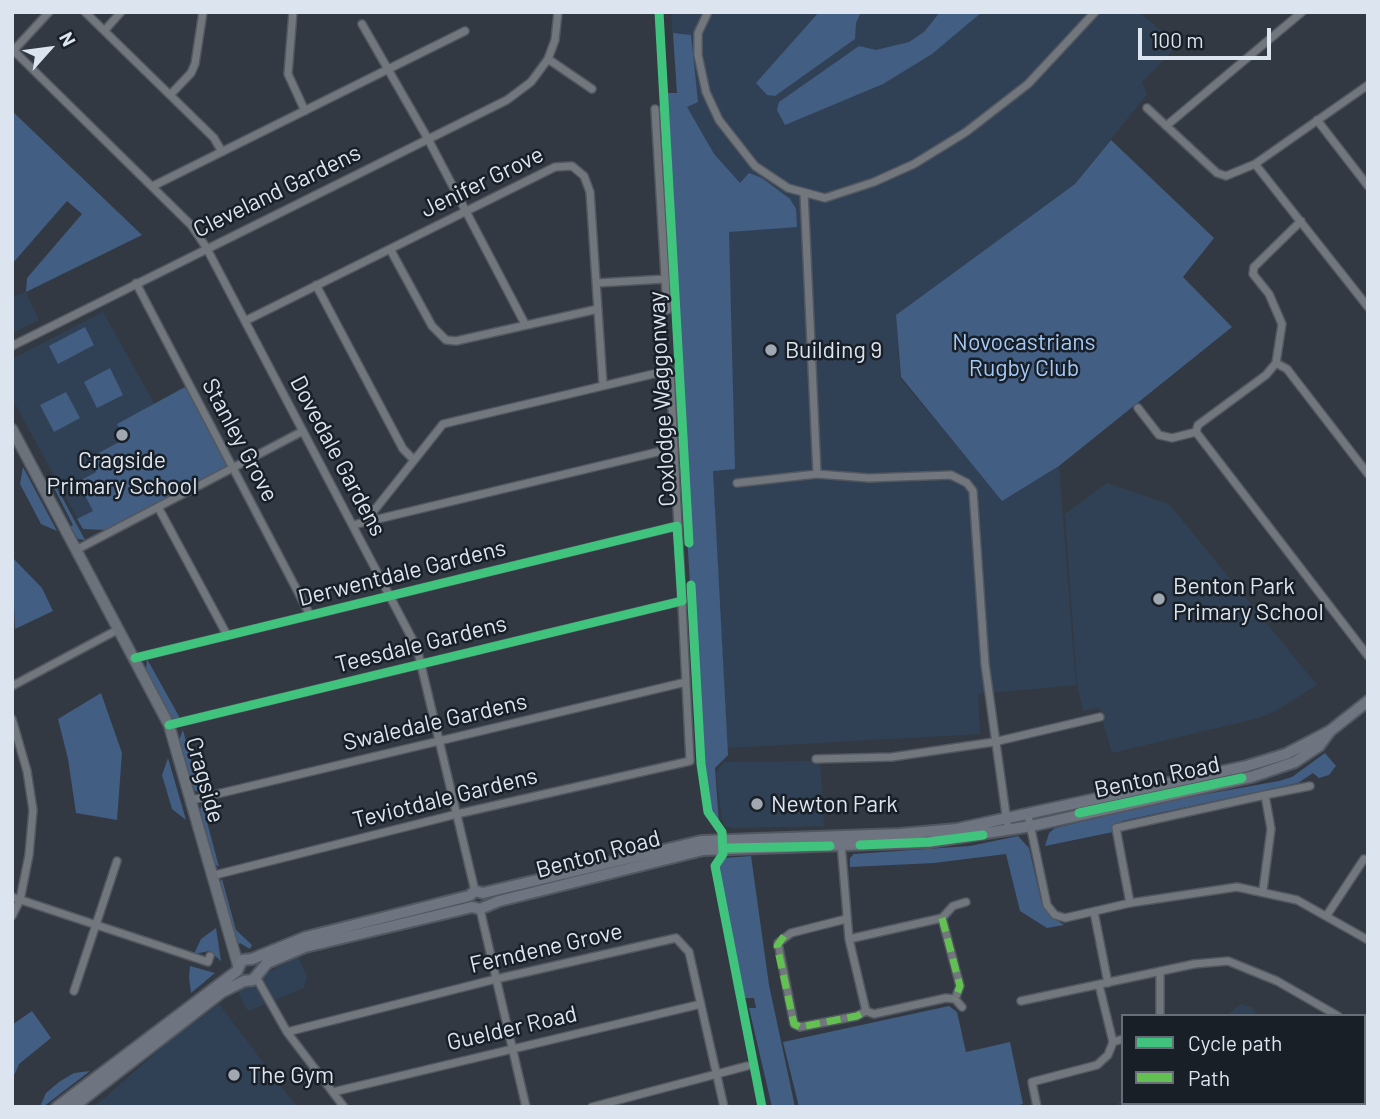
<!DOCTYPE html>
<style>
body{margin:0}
#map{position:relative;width:1380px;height:1119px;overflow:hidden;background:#323942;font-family:Barlow,sans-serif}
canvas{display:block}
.frame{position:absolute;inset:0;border:14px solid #dce4ef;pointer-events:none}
.legend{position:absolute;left:1121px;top:1014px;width:245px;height:91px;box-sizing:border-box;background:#191f27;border:2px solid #676e77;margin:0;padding:9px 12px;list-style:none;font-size:21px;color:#dce4ef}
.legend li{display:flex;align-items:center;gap:14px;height:35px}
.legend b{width:35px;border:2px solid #676e77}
.north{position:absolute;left:14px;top:14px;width:70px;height:70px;-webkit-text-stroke:5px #191f27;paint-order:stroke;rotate:62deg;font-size:19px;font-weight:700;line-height:28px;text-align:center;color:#dce4ef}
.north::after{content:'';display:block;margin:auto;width:24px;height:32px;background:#dce4ef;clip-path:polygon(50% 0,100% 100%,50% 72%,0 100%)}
.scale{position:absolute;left:1138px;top:28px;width:133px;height:32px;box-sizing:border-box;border:4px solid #dce4ef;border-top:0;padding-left:9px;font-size:21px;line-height:24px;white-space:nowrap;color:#dce4ef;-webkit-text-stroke:5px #191f27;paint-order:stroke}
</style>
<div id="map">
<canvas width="1380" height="1119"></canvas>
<div class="frame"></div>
<ul class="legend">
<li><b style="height:9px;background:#40c37c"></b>Cycle path</li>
<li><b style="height:9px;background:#63c152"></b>Path</li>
</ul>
<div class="north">N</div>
<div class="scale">100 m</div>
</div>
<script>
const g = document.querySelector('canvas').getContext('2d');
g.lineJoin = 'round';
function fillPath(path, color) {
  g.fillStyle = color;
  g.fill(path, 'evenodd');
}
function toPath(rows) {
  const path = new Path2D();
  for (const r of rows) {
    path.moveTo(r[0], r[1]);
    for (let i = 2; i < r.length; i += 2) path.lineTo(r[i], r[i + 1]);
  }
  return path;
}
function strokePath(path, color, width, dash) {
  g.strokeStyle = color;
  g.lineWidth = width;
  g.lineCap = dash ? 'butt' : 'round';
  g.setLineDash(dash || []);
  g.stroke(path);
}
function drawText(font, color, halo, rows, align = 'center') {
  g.font = font + ' Barlow,sans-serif';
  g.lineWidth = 5;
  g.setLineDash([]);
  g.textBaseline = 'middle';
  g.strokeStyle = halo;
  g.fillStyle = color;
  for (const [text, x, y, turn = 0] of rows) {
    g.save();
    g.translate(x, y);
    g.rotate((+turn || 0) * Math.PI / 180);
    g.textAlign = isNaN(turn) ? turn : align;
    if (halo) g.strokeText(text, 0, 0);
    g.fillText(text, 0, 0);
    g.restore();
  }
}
const built = toPath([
 [671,12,1139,12,1178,45,1142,82,1147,94,1075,184,896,315,900,378,1002,500,1059,466,1076,685,978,694,980,734,727,748,695,128,677,94],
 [26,292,39,320,12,333,12,297],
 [103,312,154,403,107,530,83,529,12,398,12,359],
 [1107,483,1169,504,1317,685,1274,712,1255,719,1112,753,1099,708,1083,711,1077,683,1065,514],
 [820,761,824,826,734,828,725,826,722,820,716,773,724,762],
 [298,956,307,977,304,988,248,1011,237,990],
 [219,1004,297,1107,94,1107,175,1036],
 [1241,1004,1251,1007,1258,1016,1226,1016],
 [1123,1099,1123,1103,1328,1103,1331,1107,1114,1107]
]);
const green = toPath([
 [819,12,861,12,856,23,855,39,775,96,767,95,756,83],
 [940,12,982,12,932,54,883,84,785,125,777,110,779,102,859,46,876,50,909,42,924,32],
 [673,33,691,35,698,102,687,107,714,154,740,183,749,173,762,178,790,199,796,209,797,227,729,232,735,469,713,471,728,755,715,768,719,824,710,810,704,766,701,764,660,93,677,93],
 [12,111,142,235,26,292,27,278,82,214,67,201,12,264],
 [1111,140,1214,238,1183,277,1232,327,1059,466,1002,501,901,377,896,315,1075,184],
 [85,327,94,345,58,364,49,346],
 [110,368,123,395,97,408,84,382],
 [185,387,229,466,107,530,83,529,77,519,93,511,78,482,96,472,89,458,125,439,117,424],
 [66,392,80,418,54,432,40,405],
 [23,467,57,531,41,524,20,484],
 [56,486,85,540,78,539,70,527,73,525,54,488],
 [12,557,42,588,53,611,15,629],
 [147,659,181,720,174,720,170,715,146,669],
 [101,693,122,753,117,820,76,813,68,759,58,719],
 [183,730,200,794,193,789,179,740],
 [1325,753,1336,766,1329,775,1319,778,1313,773,1298,783,1122,821,1113,832,1045,846,1049,833,1055,828,1173,800,1279,781,1292,777],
 [168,758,186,820,172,809,162,775],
 [202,803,219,867,212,862,199,813],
 [1018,836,1029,848,1041,900,1058,921,1064,925,1047,928,1020,911,1006,854,934,863,850,867,850,858,854,854,970,846],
 [751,856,769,985,795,1107,772,1107,749,1008,756,1008,754,998,745,998,718,865,724,858],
 [222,879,236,930,252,945,250,949,240,943,237,945,218,885],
 [216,928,221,961,209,951,194,954,201,939],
 [190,966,215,973,191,993,189,977],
 [949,1006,957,1012,966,1052,1010,1042,1023,1104,1011,1107,799,1107,783,1042],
 [32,1011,51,1038,19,1064,12,1080,12,1025],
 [90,1071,43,1107,40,1107,46,1093,59,1082,74,1073]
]);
const street = toPath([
 [85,12,214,138,222,152],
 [293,12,288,74,305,111],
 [708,12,698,33,698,55,706,92,719,120,755,166,788,188,825,198,874,182,914,164,966,132,1028,84,1095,12],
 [362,24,428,139,525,324],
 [105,30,121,12],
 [12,49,191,225,206,247,417,648,475,891],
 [14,50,49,12],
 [548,59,592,89],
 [170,95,191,73,195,64,203,12],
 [1147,108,1217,173,1226,176,1255,164,1368,85],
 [655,109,667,310],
 [1317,120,1368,186],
 [1166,126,1302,12],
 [1255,164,1368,307],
 [153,186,465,31],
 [804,193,817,474],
 [390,249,432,326,446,340,456,341,598,309],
 [136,283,310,615],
 [597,283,665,279],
 [316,285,403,449,413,459],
 [245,321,555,167,572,166,584,176,590,192,603,385],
 [12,346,507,100,531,82,548,59,555,40,558,12],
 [1276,363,1287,369,1368,474],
 [1138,408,1159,435,1172,438,1196,432,1368,656],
 [1196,432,1198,425,1266,375,1276,363,1282,324,1269,294,1253,274,1254,267,1301,221],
 [737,483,817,474,869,478,951,475,967,483,973,491,985,664,1007,822],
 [158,507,227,635],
 [353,525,674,448],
 [76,550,303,431],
 [135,658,677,526],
 [12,686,119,629],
 [12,719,27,771,33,810,29,855,20,900,12,916],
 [169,725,682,601],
 [816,759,892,757,994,742,1100,717],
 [1265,795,1310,786],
 [192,800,686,682],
 [1028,815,1047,905,1055,915,1065,918,1130,903,1237,887,1297,900,1368,940],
 [841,843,849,939,866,1011],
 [211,876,457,814,690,761,670,370,443,424,365,522],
 [12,897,208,962,210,956],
 [1130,903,1116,828,1265,795,1271,829,1263,890],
 [480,909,526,1107],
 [1094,912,1108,983],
 [1327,915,1364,859],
 [942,918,960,986,955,999],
 [942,918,953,906,966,902],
 [846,919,791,933,778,943,794,1024,800,1027,857,1016,866,1011,874,1014,946,998,955,999,962,1007],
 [849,939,942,918],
 [1160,971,1160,1016],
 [256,977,287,1032,344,1107],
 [1099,985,1113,1042,1123,1039],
 [74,991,117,861],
 [1021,1001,1194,964,1228,961,1277,981,1338,1016],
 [287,1032,496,979,676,938,689,952,724,1107],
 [1364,1036,1368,1027],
 [1364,1076,1368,1084],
 [333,1092,701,1004],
 [592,1107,747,1066],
 [1037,1107,1032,1082,1097,1065,1108,1055,1113,1042]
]);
const secondary = toPath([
 [12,429,169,725,238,965]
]);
const primary = toPath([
 [237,971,242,960,252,959,306,937,469,896,475,891,483,893,701,841,900,834,957,829,1247,766,1286,754,1330,731,1368,701],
 [57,1107,237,971],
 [73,1107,222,992,244,981,253,980,267,963,305,947,472,907,480,909,499,901,703,850,929,842,1031,826,1251,777,1295,762,1319,746,1330,731]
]);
const quiet = toPath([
 [942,918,960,986,955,999],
 [784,936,777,946,794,1024,800,1027,857,1016,866,1011]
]);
const cycleway = toPath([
 [659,12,689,543],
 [691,585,701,764,708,812,722,832,723,854,715,866,762,1107],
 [135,658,677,526,682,601,169,725],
 [1079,813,1242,778],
 [860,845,929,842,983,835],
 [729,848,830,846]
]);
const markers = [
 [771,350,7,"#a0a8b2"],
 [122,435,7,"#a0a8b2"],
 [1159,599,7,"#a0a8b2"],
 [757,804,7,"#a0a8b2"],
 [234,1075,7,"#a0a8b2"]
];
const streetNames = [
 ["Jenifer Grove",482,182,-26],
 ["Cleveland Gardens",277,191,-26],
 ["Coxlodge Waggonway",662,399,-93],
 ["Stanley Grove",240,440,62],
 ["Dovedale Gardens",338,456,62],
 ["Derwentdale Gardens",402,573,-14],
 ["Teesdale Gardens",421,644,-14],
 ["Swaledale Gardens",435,722,-13],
 ["Benton Road",1157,777,-12],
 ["Cragside",205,780,74],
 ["Teviotdale Gardens",445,798,-14],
 ["Benton Road",598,854,-15],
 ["Ferndene Grove",546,948,-13],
 ["Guelder Road",512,1028,-13]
];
const parkNames = [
 ["Novocastrians",1024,342],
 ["Rugby Club",1024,368]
];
const poiNames = [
 ["Building 9",785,350],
 ["Cragside",122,460,"center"],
 ["Primary School",122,486,"center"],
 ["Benton Park",1173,586],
 ["Primary School",1173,612],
 ["Newton Park",771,804],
 ["The Gym",248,1075]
];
fillPath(built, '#314155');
fillPath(green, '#425e83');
strokePath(street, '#525760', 10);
strokePath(secondary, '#525760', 13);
strokePath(primary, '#525760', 14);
strokePath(street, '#72777e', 7);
strokePath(secondary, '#6b727a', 10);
strokePath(primary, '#6e7580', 10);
strokePath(quiet, '#63c152', 7, [14, 7]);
strokePath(cycleway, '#40c37c', 9);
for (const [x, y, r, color] of markers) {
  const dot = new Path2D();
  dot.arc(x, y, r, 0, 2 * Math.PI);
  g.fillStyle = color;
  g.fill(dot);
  strokePath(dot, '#191f27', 2.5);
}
drawText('23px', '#dce4ef', '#191f27', streetNames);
drawText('23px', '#a3c9f9', '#191f27', parkNames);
drawText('23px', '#dce4ef', '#191f27', poiNames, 'left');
</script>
